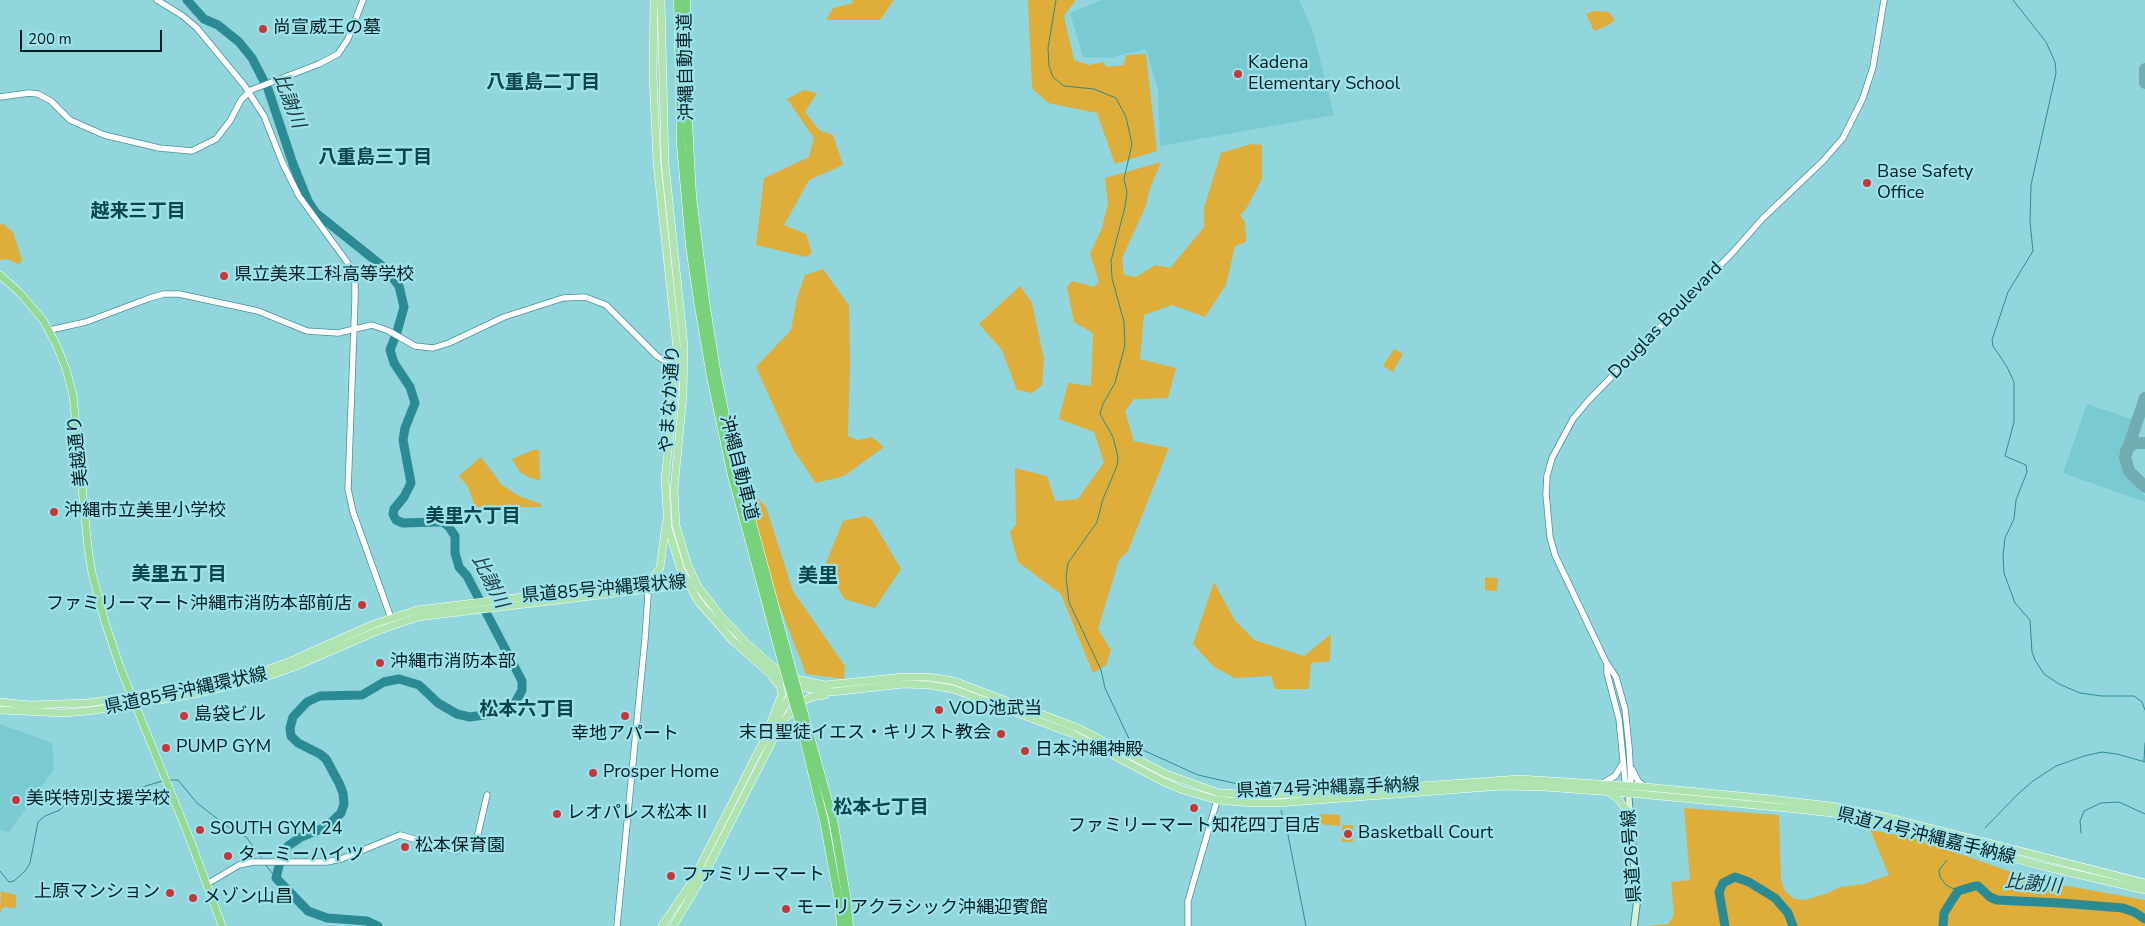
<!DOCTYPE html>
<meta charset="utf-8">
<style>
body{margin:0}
#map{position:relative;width:2145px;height:926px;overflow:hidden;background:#91d6dd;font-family:"Nunito Sans",sans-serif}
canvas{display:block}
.scale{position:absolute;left:20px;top:30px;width:142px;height:22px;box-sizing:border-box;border:2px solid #011e21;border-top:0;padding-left:6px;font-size:15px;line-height:18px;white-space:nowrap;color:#011e21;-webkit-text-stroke:4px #9ee3eb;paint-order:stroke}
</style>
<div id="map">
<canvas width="2145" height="926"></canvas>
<div class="scale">200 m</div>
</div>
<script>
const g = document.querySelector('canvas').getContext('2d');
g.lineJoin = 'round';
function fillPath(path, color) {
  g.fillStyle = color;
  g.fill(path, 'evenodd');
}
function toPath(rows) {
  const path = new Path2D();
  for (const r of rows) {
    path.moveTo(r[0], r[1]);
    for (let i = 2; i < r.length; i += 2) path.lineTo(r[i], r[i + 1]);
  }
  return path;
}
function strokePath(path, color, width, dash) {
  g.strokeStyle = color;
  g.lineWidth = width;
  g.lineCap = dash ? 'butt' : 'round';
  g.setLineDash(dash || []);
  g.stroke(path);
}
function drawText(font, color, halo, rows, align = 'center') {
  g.font = font + ' "Nunito Sans","Noto Sans JP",sans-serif';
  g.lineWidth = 4.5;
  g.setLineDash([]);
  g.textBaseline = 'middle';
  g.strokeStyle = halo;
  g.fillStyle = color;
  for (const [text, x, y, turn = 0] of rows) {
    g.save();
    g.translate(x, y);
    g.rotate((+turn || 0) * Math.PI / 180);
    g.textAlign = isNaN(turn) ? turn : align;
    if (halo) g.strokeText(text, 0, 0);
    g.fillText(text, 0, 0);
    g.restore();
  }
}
const built = toPath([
 [1101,0,1299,0,1313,31,1334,115,1160,146,1158,89,1146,49,1109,58,1083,57,1070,13],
 [2087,404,2132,419,2120,460,2126,476,2145,496,2145,502,2063,473],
 [0,724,52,743,54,769,9,832,0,830]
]);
const green = toPath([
 [852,0,894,0,880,20,826,20,833,8,853,3],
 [1028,0,1076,0,1064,16,1074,60,1089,65,1104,62,1106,67,1124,65,1126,55,1146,54,1157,151,1115,164,1097,113,1048,103,1032,88],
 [1593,11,1609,12,1615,20,1607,26,1594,31,1586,14],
 [804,90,817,93,805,112,819,130,833,135,843,165,809,180,784,225,806,234,812,253,806,257,756,245,764,178,809,157,814,138,787,99],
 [1251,144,1262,145,1262,179,1246,209,1240,215,1245,222,1246,242,1235,246,1226,285,1205,317,1172,305,1144,315,1140,359,1176,368,1168,398,1134,399,1125,411,1134,441,1169,448,1128,551,1119,560,1098,629,1111,650,1106,665,1093,673,1061,594,1018,562,1010,532,1016,524,1015,468,1047,476,1055,501,1078,499,1104,462,1094,432,1059,419,1068,383,1091,386,1093,333,1074,322,1067,287,1072,281,1094,287,1099,282,1090,253,1102,228,1108,203,1105,178,1161,162,1149,191,1146,206,1122,258,1124,275,1136,277,1155,265,1170,268,1204,227,1204,208,1221,153],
 [2,223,13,232,22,260,19,264,7,259,0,260,0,226],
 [823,269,849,306,850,363,848,436,857,440,872,437,884,447,844,476,816,483,794,451,756,367,791,330,797,298,805,275],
 [1020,286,1032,303,1044,359,1042,385,1032,393,1017,390,1002,350,979,324],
 [1394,349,1403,354,1393,372,1383,366],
 [533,450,539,450,540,480,528,477,520,472,512,459],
 [481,457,502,485,519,496,541,504,541,507,475,507,468,487,459,476],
 [747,486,766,507,793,591,845,666,844,679,806,674,772,586],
 [865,516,872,520,901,569,875,608,844,599,826,563,843,521],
 [1485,577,1498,578,1497,591,1485,590],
 [1214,582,1234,619,1254,640,1304,656,1331,634,1330,661,1311,663,1309,689,1275,689,1271,676,1235,678,1214,667,1193,644],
 [1684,808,1779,815,1781,881,1785,891,1794,899,1805,900,1828,893,1840,887,1864,884,1889,875,1870,830,1914,838,2034,880,2145,900,2145,926,1646,926,1668,924,1674,915,1671,882,1690,880],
 [1320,814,1340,815,1340,826,1320,824],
 [1342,825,1353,825,1353,842,1342,842],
 [1,891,16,895,16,908,3,907,0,914]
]);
const stream = toPath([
 [1056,0,1048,48,1049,66,1053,77,1064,86,1094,89,1116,98,1126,117,1132,144,1124,179,1127,192,1125,207,1111,261,1112,278,1124,322,1125,345,1115,383,1103,404,1100,414,1113,437,1118,457,1117,466,1103,499,1097,522,1068,563,1066,577,1069,602,1101,670,1105,688,1132,745,1198,775,1238,784,1265,781,1273,788],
 [2013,0,2046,42,2055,62,2056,73,2031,185,2030,222,2033,251,2008,292,1992,340,1993,346,2007,367,2014,382,2014,422,2005,456,2026,465,2027,472,2016,500,2014,519,2005,538,2003,556,2004,573,2015,603,2030,620,2032,652,2035,660,2044,674,2059,684,2080,693,2102,696,2134,696,2142,702,2145,710],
 [2144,761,2145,743],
 [169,780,178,780,197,803,228,827,238,831,247,838,263,860],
 [1281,811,1287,830,1306,926],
 [1985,828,2018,794,2033,781,2056,766,2084,756,2102,752,2117,754,2145,762],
 [2081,833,2080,821,2084,811,2101,803,2119,802,2145,814],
 [1947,860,1939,870,1940,877,1946,885,1958,891],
 [265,864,276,878],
 [0,871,9,882,14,881,25,871,30,863,38,822,45,816,60,810,73,794,110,797,162,781]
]);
const river = toPath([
 [187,0,204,19,218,25,239,42,252,58,268,89,293,164,308,201,316,213,386,269,399,286,404,307,397,332,390,350,394,363,410,387,415,403,405,428,403,440,411,483,404,497,394,509,393,514,396,520,403,523,438,522,443,522,449,527,455,536,455,553,459,567,467,576,522,681,522,690,515,703,498,712,484,715,470,717,457,714,438,703,419,685,399,679,384,682,362,695,320,696,307,702,293,717,290,728,291,736,298,743,320,754,326,759,339,783,343,793,344,804,341,813,326,827,301,837,288,846,282,854,276,878,308,911,327,918,367,921,378,926],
 [1725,926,1719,892,1723,883,1735,877,1749,882,1775,898,1788,913,1793,926],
 [1943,926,1944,913,1958,891,1975,886,1978,886,1990,897,1997,900,2060,903,2123,908,2134,912,2145,919]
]);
const taxiway = toPath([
 [2145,69,2145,83],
 [2145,398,2125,457,2129,471,2145,487],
 [2126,450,2134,443,2145,443]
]);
const tertiary = toPath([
 [157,0,183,16,197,28,244,85,264,116,283,164,299,196,350,266,355,282,355,300,348,489,353,512,392,621],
 [0,97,29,93,38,94,51,101,70,120,104,135,159,148,192,151,216,139,230,121,241,100,251,90,319,64,338,54,348,39,363,0],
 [50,330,86,322,150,298,164,294,179,294,258,311,307,331,338,333,372,325,389,331,415,346,433,348,449,343,504,317,563,298,585,297,606,305,657,356,668,363,680,365],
 [1607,665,1607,673,1619,719,1625,780,1628,786],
 [1632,769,1638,781,1645,787],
 [1601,784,1615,776,1623,763],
 [1628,786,1631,781,1629,747,1625,709,1616,677,1606,662,1555,555,1550,537,1546,494,1547,476,1552,458,1573,419,1588,401,1734,251,1763,218,1823,161,1843,138,1863,98,1873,67,1884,0],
 [207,884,239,865,253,862,327,862,341,859,400,835,456,851,464,849,472,844,477,838,487,795],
 [617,926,645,639,648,595,646,590],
 [1188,926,1188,901,1218,797]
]);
const secondary = toPath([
 [1628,790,1637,902,1634,926]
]);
const primary = toPath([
 [654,0,653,76,657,163,677,349,676,378,665,479,668,528,681,570,698,601,733,641,772,675,798,687,832,692,904,684,929,685,953,689,1071,733,1162,781,1183,790,1217,800,1252,803,1278,803,1502,786,1544,787,1639,794,1796,809,1841,814,1876,821,2046,867,2145,890],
 [661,0,665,163,684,346,683,396,674,489,676,526,688,566,699,588,722,618,747,644,777,670,800,680,825,685,904,677,929,677,954,681,1078,728,1166,774,1219,793,1273,795,1321,793,1520,779,1646,787,1771,799,1831,806,1878,815,2145,883],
 [645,582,653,578,660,568,666,523],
 [0,702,30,705,88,703,224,682,258,673,291,661,374,624,417,610,547,594,690,581],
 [0,710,63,713,89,711,190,695,260,679,294,667,377,631,418,617,691,584],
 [781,724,798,704,811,697,825,695],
 [769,727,782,694,780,686,773,678],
 [1609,792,1619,800,1630,815],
 [662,926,692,882,758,752,792,693],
 [673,926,705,873,782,722]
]);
const trunk = toPath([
 [0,275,20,293,43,320,56,344,66,369,73,395,88,548,92,573,104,619,120,667,191,842,222,926]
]);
const motorway = toPath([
 [678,0,681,145,690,246,698,301,711,377,732,476,782,662],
 [686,0,686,85,692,196,705,301,717,376,732,448,790,663],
 [810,736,833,819,847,901,849,926],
 [804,739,824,821,839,902,841,926]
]);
const motorwayBridge = toPath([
 [782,662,804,739],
 [790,663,810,736]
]);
const markers = [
 [263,29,5,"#c6373a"],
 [1238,74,5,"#c6373a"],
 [1867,183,5,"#c6373a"],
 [224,276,5,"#c6373a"],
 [54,512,5,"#c6373a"],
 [362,605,5,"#c6373a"],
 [380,663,5,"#c6373a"],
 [939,710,5,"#c6373a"],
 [184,716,5,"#c6373a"],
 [625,716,5,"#c6373a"],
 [1001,734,5,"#c6373a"],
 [166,748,5,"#c6373a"],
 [1025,751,5,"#c6373a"],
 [593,773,5,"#c6373a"],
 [16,800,5,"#c6373a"],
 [1194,808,5,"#c6373a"],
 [557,814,5,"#c6373a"],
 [200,830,5,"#c6373a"],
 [1348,834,5,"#c6373a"],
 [405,847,5,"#c6373a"],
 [228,856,5,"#c6373a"],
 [671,876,5,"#c6373a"],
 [170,893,5,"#c6373a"],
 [193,898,5,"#c6373a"],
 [786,909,5,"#c6373a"]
];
const poiNames = [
 ["尚宣威王の墓",273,29],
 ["Kadena",1248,64],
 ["Elementary School",1248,85],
 ["Base Safety",1877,173],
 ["Office",1877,194],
 ["県立美来工科高等学校",234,276],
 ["沖縄市立美里小学校",64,512],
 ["ファミリーマート沖縄市消防本部前店",352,605,"right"],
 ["沖縄市消防本部",390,663],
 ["VOD池武当",949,710],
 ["島袋ビル",194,716],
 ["末日聖徒イエス・キリスト教会",991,734,"right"],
 ["幸地アパート",625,735,"center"],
 ["PUMP GYM",176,748],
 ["日本沖縄神殿",1035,751],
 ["Prosper Home",603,773],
 ["美咲特別支援学校",26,800],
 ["レオパレス松本Ⅱ",567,814],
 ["ファミリーマート知花四丁目店",1194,827,"center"],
 ["SOUTH GYM 24",210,830],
 ["Basketball Court",1358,834],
 ["松本保育園",415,847],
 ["ターミーハイツ",238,856],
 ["ファミリーマート",681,876],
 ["上原マンション",160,893,"right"],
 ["メゾン山昌",203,898],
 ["モーリアクラシック沖縄迎賓館",796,909]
];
const streetNames = [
 ["沖縄自動車道",687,67,-91],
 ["Douglas Boulevard",1666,321,-46],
 ["やまなか通り",671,399,-86],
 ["美越通り",79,451,-96],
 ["沖縄自動車道",738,468,76],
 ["県道85号沖縄環状線",604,590,-5],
 ["県道85号沖縄環状線",186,692,-12],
 ["県道74号沖縄嘉手納線",1328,789,-2],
 ["県道74号沖縄嘉手納線",1926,837,14],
 ["県道26号線",1633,856,-94]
];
const neighbourhoodNames = [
 ["八重島二丁目",543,83],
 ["八重島三丁目",375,158],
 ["越来三丁目",138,212],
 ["美里六丁目",473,517],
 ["美里五丁目",179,575],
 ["松本六丁目",527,710],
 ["松本七丁目",881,808]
];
const waterNames = [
 ["比謝川",288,101,69],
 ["比謝川",489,582,63],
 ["比謝川",2033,885,5]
];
const quarterNames = [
 ["美里",818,577]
];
fillPath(built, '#7acad2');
fillPath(green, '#dfad3a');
strokePath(stream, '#2b8b94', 1);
strokePath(river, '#2b8b94', 9);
strokePath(taxiway, '#70acb2', 12);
strokePath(tertiary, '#4b8f96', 7);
strokePath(secondary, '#4b8f96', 8);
strokePath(primary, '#fff', 8);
strokePath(trunk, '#fff', 8);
strokePath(motorway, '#fff', 9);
strokePath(tertiary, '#fff', 5.5);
strokePath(secondary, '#d7f1d7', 6);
strokePath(primary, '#afe3b0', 7);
strokePath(trunk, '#94da96', 7);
strokePath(motorway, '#7ad17b', 8);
strokePath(motorwayBridge, '#fff', 9, []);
strokePath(motorwayBridge, '#7ad17b', 8);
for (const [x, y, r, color] of markers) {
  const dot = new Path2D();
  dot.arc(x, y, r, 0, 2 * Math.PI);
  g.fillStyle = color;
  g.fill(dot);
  strokePath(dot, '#9ee3eb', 2);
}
drawText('18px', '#011e21', '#9ee3eb', poiNames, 'left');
drawText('18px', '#011e21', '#9ee3eb', streetNames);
drawText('bold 19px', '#0c454b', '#9ee3eb', neighbourhoodNames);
drawText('italic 19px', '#1d393c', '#9ee3eb', waterNames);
drawText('bold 20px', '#0c454b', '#9ee3eb', quarterNames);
</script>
